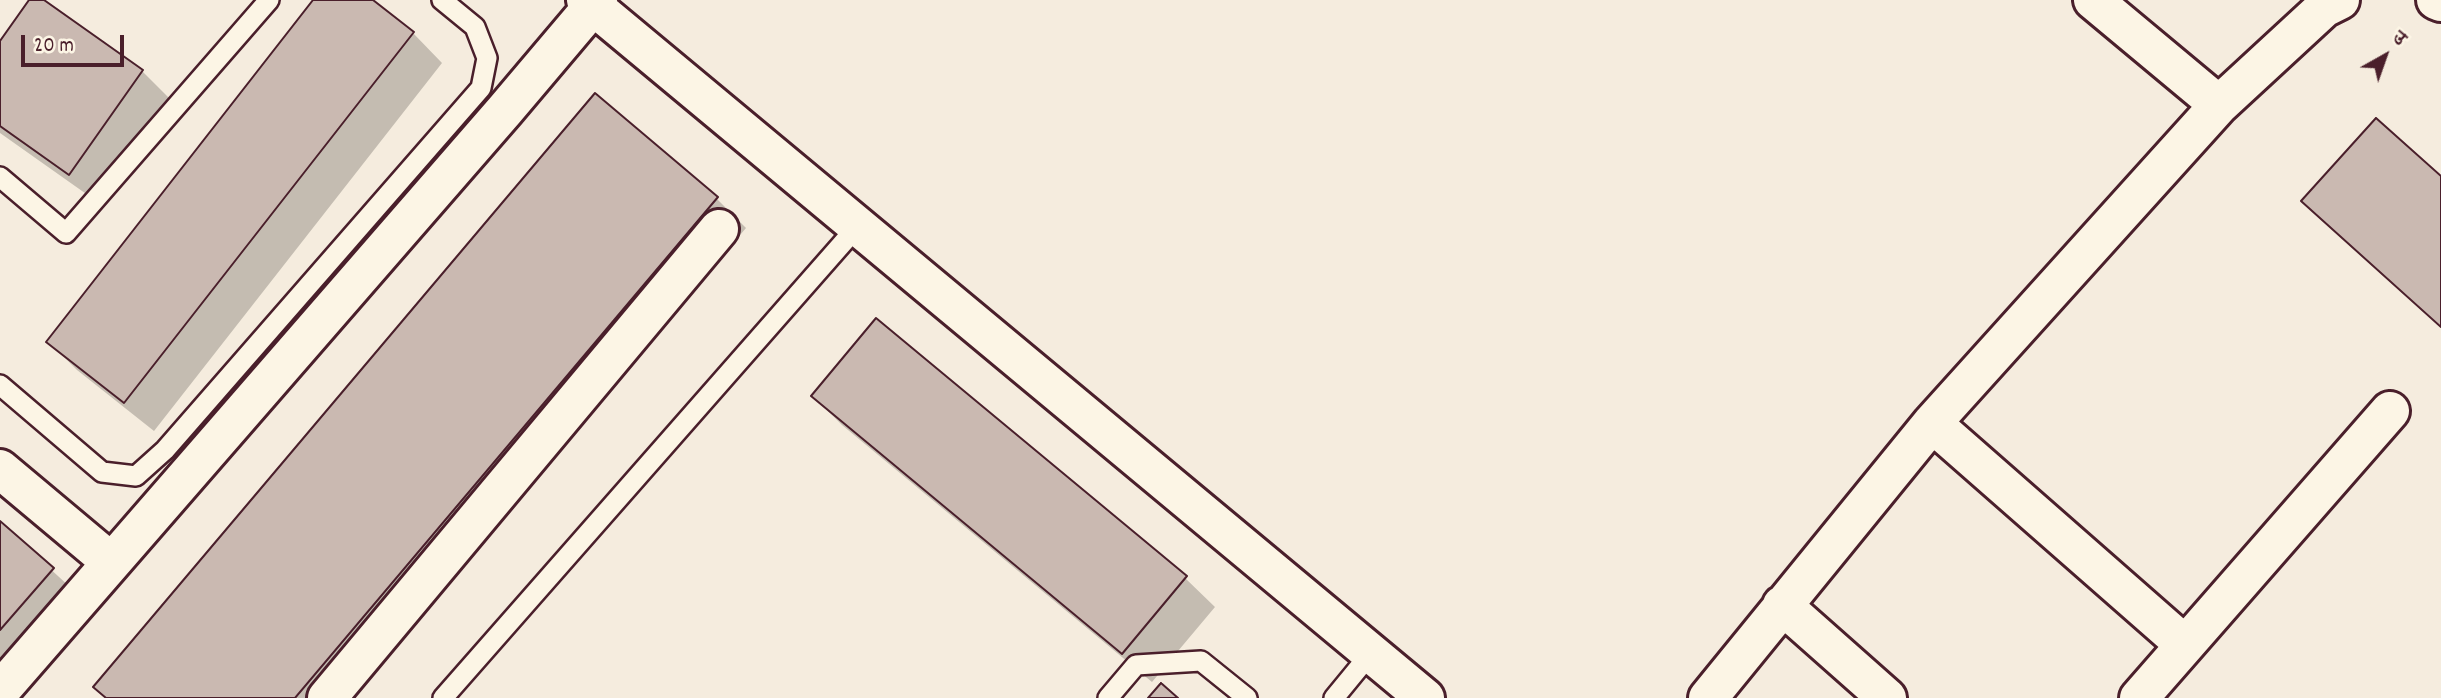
<!DOCTYPE html>
<meta charset="utf-8">
<style>
body{margin:0}
#map{position:relative;width:2441px;height:698px;overflow:hidden;background:#f5ecde;font-family:Dekko,"Playpen Sans Deva",sans-serif}
canvas{display:block}
.north{position:absolute;left:2350px;top:21px;width:70px;height:70px;-webkit-text-stroke:5px #fcf5e5;paint-order:stroke;rotate:40deg;font-size:19px;font-weight:700;line-height:28px;text-align:center;color:#4a1f2b}
.north::after{content:'';display:block;margin:auto;width:24px;height:32px;background:#4a1f2b;clip-path:polygon(50% 0,100% 100%,50% 72%,0 100%)}
.scale{position:absolute;left:21px;top:35px;width:103px;height:32px;box-sizing:border-box;border:4px solid #4a1f2b;border-top:0;padding-left:9px;font-size:21px;line-height:24px;white-space:nowrap;color:#4a1f2b;-webkit-text-stroke:5px #fcf5e5;paint-order:stroke}
</style>
<div id="map">
<canvas width="2441" height="698"></canvas>
<div class="north">उ</div>
<div class="scale">20 m</div>
</div>
<script>
const g = document.querySelector('canvas').getContext('2d');
g.lineJoin = 'round';
function fillPath(path, color) {
  g.fillStyle = color;
  g.fill(path, 'evenodd');
}
function toPath(rows) {
  const path = new Path2D();
  for (const r of rows) {
    path.moveTo(r[0], r[1]);
    for (let i = 2; i < r.length; i += 2) path.lineTo(r[i], r[i + 1]);
  }
  return path;
}
function strokePath(path, color, width, dash) {
  g.strokeStyle = color;
  g.lineWidth = width;
  g.lineCap = dash ? 'butt' : 'round';
  g.setLineDash(dash || []);
  g.stroke(path);
}
const shadow = toPath([
 [31,0,41,0,142,71,171,100,99,203,0,133,0,44],
 [316,0,370,0,413,33,442,63,154,431,77,370,48,341],
 [595,96,717,199,746,228,348,698,106,698],
 [2441,179,2441,328,2303,201],
 [813,396,1185,578,1215,607,1152,682,842,425],
 [0,523,82,598,0,692]
]);
const building = toPath([
 [29,0,44,0,143,70,69,175,0,126,0,41,29,0],
 [313,0,373,0,414,32,124,403,46,342,313,0],
 [595,93,718,197,295,698,106,698,93,687,595,93],
 [2376,118,2441,176,2441,327,2301,201,2376,118],
 [876,318,1187,576,1122,654,811,396,876,318],
 [0,521,54,568,0,630,0,521],
 [1161,683,1178,698,1148,698,1161,683]
]);
const lane = toPath([
 [0,177,66,233,269,0],
 [0,385,102,472,136,476,165,450,481,88,487,58,475,27,442,0],
 [443,698,856,228],
 [1108,698,1136,665,1201,661,1247,698],
 [1334,698,1371,653]
]);
const street = toPath([
 [586,0,1425,698],
 [2093,0,2219,105],
 [2436,0,2441,2],
 [1932,423,2185,645],
 [0,469,111,562],
 [1782,605,1887,698],
 [0,691,505,110,598,0],
 [327,698,719,229],
 [1708,698,1932,423,2219,105,2324,8,2340,0],
 [2139,698,2390,411]
]);
fillPath(shadow, '#0003');
fillPath(building, '#cab9b1');
strokePath(building, '#4a1f2b', 2);
strokePath(lane, '#4a1f2b', 24);
strokePath(street, '#4a1f2b', 44);
strokePath(lane, '#fcf5e5', 19);
strokePath(street, '#fcf5e5', 38);
</script>
